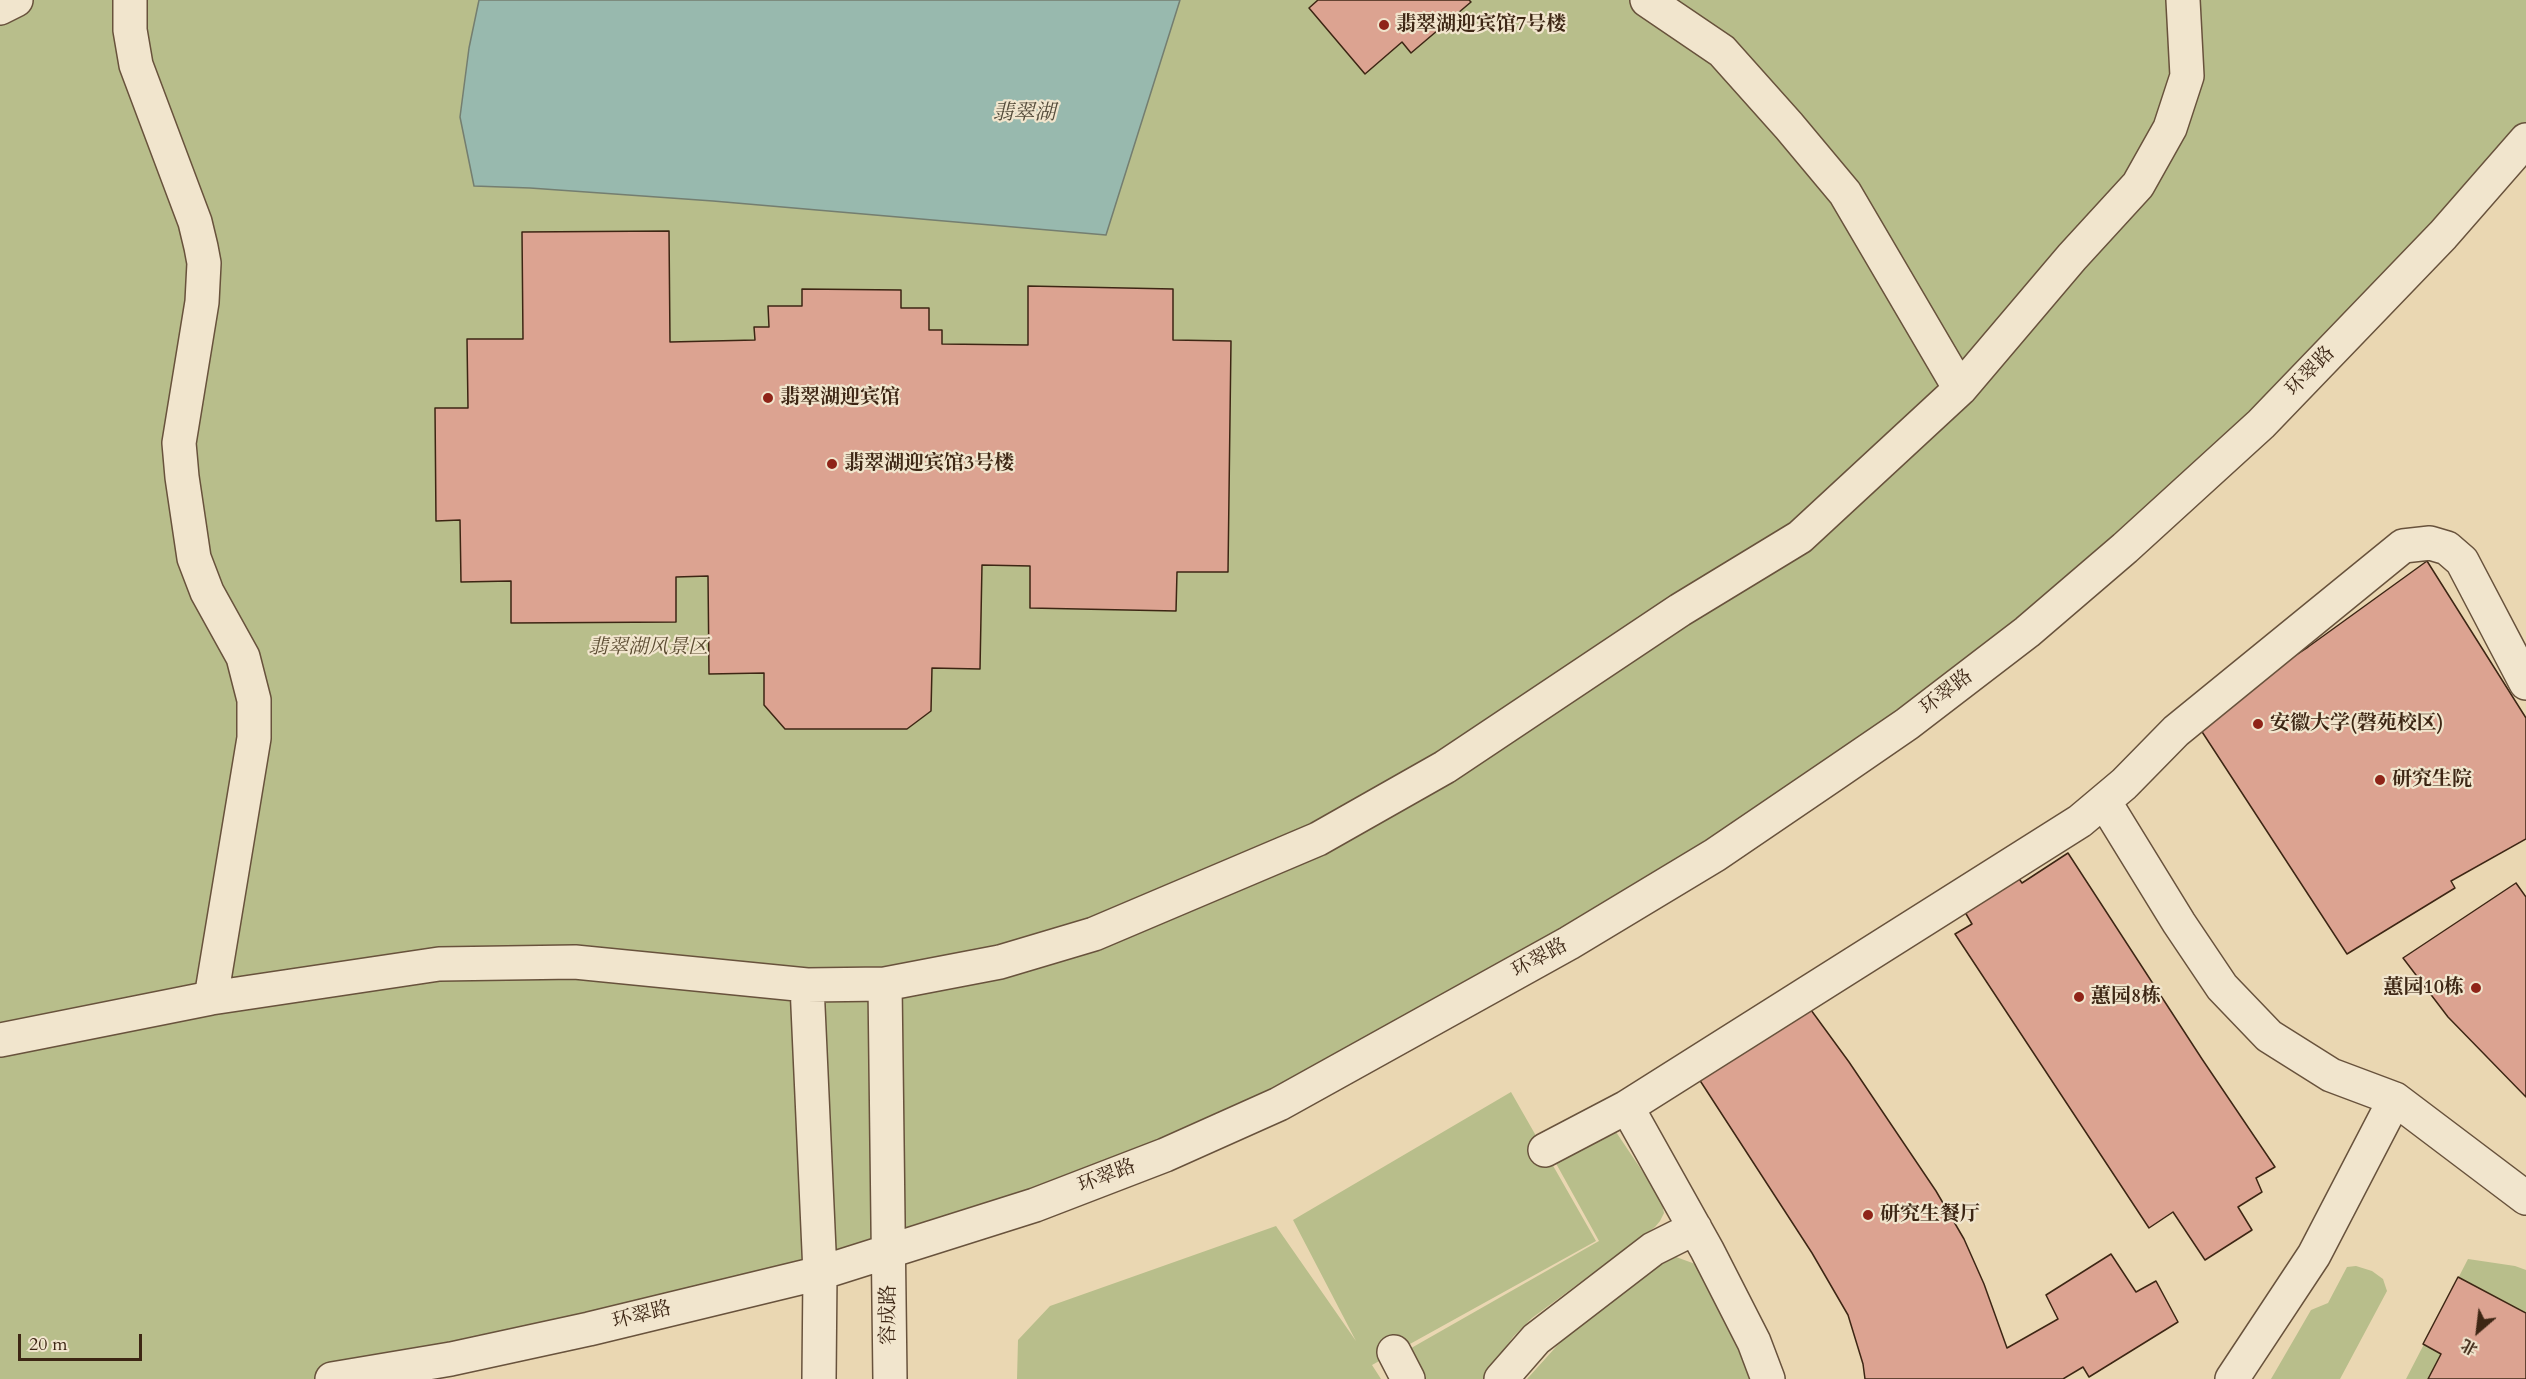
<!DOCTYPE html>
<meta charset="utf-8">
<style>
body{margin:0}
#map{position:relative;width:2526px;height:1379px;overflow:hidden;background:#ead7b2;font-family:Cardo,"Noto Serif SC",serif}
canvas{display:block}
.north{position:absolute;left:2448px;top:1301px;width:60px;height:60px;-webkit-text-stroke:4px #f1e5cd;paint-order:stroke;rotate:208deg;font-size:16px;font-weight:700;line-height:24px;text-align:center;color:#3d2614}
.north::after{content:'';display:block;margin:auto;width:21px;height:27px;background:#3d2614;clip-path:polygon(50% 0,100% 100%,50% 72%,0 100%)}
.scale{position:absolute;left:18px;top:1334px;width:124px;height:27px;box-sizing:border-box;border:3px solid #3d2614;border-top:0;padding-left:8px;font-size:18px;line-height:21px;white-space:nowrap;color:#3d2614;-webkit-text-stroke:4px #f1e5cd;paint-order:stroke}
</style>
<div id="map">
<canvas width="2526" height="1379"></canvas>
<div class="north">北</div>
<div class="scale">20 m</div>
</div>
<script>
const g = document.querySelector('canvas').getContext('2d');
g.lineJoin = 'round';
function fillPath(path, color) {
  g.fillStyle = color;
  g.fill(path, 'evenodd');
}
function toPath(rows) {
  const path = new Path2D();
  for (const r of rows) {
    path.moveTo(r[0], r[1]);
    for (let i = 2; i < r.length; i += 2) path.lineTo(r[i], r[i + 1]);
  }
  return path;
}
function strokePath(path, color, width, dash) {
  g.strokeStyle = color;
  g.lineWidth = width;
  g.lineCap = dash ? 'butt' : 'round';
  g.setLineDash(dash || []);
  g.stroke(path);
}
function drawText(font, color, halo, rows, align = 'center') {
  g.font = font + ' Cardo,"Noto Serif SC",serif';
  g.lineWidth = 4.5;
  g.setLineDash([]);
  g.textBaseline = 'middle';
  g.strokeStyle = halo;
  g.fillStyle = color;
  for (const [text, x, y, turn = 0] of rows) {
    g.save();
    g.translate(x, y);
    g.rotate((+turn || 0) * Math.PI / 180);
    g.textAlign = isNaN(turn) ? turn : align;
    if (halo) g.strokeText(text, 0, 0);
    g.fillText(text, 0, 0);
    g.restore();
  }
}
const green = toPath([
 [0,0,2526,0,2526,140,2261,424,1907,724,1279,1104,1035,1205,332,1379,0,1379],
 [1511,1092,1596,1241,1372,1365,1381,1379,1017,1379,1018,1340,1050,1306,1276,1226,1356,1341,1293,1220],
 [1614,1129,1661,1199,1664,1213,1660,1221,1655,1227,1532,1318,1513,1337,1483,1379,1421,1379,1406,1351,1599,1241,1553,1158],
 [1676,1257,1698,1265,1754,1379,1527,1379,1573,1328,1667,1260],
 [2468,1259,2515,1266,2526,1270,2526,1379,2406,1379],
 [2356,1266,2372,1271,2383,1279,2387,1291,2340,1379,2271,1379,2311,1310,2328,1303,2347,1267]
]);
const water = toPath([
 [479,0,1180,0,1106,235,713,201,530,188,474,186,460,117,469,48,479,0]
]);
const building = toPath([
 [1318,0,1469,0,1471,2,1411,53,1402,42,1365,74,1309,8,1318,0],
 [669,231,670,342,755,340,754,327,769,327,768,306,802,306,802,289,901,290,901,308,929,308,929,330,942,330,942,344,1028,345,1028,286,1173,289,1173,340,1231,341,1228,572,1177,572,1176,611,1030,608,1030,566,982,565,980,669,932,668,931,711,907,729,785,729,764,705,764,673,709,674,708,576,676,577,676,622,511,623,511,581,461,582,460,520,436,521,435,408,468,408,467,339,523,339,522,232,669,231],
 [2427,561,2526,718,2526,839,2451,881,2455,888,2347,954,2195,721,2308,647,2427,561],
 [2068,853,2202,1059,2275,1167,2256,1178,2262,1192,2238,1207,2252,1230,2205,1260,2173,1212,2149,1228,1955,934,1972,924,1962,907,2015,873,2022,883,2068,853],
 [2516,883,2526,897,2526,1097,2448,1017,2403,958,2516,883],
 [1811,1010,1849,1062,1936,1191,1964,1239,1984,1284,2007,1348,2058,1319,2046,1295,2111,1254,2136,1292,2156,1281,2178,1322,2089,1377,2083,1367,2063,1379,1865,1379,1863,1364,1848,1315,1812,1253,1699,1079,1811,1010],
 [2458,1277,2526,1313,2526,1379,2428,1379,2441,1354,2423,1344,2458,1277]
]);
const minor = toPath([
 [1647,0,1722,51,1789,126,1845,193,1960,389],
 [0,8,16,0],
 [2104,801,2179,923,2222,987,2269,1036,2331,1075,2395,1099,2526,1198],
 [885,984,890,1379],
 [807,985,820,1273,819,1379],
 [211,998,439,964,575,962,807,985,885,984,1000,962,1094,934,1318,839,1445,767,1680,610,1800,537,1960,389,2072,257,2138,185,2170,128,2187,76,2183,0],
 [0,1040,211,998,254,738,254,700,243,657,207,592,194,558,182,477,179,443,202,302,204,263,201,247,195,222,136,65,130,30,130,0],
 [1627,1107,1707,1250,1754,1342,1768,1379],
 [1545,1150,1627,1107,2080,821,2124,784,2176,731,2403,546,2430,543,2447,548,2462,561,2526,683],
 [1394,1352,1408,1379],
 [332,1379,451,1359,589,1329,820,1273,1035,1205,1165,1155,1279,1104,1569,943,1715,855,1837,772,1907,724,2027,632,2125,548,2261,424,2443,235,2526,140],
 [1501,1379,1536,1339,1653,1249,1695,1228],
 [2232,1379,2314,1255,2395,1099]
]);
const markers = [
 [1384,25,6,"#8f2418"],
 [768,398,6,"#8f2418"],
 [832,464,6,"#8f2418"],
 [2258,724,6,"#8f2418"],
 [2380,780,6,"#8f2418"],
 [2476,988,6,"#8f2418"],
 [2079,997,6,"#8f2418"],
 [1868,1215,6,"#8f2418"]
];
const poiNames = [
 ["翡翠湖迎宾馆7号楼",1396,25],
 ["翡翠湖迎宾馆",780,398],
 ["翡翠湖迎宾馆3号楼",844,464],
 ["安徽大学(磬苑校区)",2270,724],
 ["研究生院",2392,780],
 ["蕙园10栋",2464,988,"right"],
 ["蕙园8栋",2091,997],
 ["研究生餐厅",1880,1215]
];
const streetNames = [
 ["环翠路",2311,372,-46],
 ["环翠路",1947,693,-38],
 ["环翠路",1540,959,-29],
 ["环翠路",1107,1177,-21],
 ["容成路",889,1315,-90],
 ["环翠路",642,1316,-14]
];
const parkNames = [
 ["翡翠湖风景区",648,648]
];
const waterNames = [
 ["翡翠湖",1024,114]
];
fillPath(green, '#b8be8b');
fillPath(water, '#98b9ae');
strokePath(water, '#747e70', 1.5);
fillPath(building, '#dca391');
strokePath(building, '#3d2614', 1.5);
strokePath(minor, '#68523c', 36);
strokePath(minor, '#f1e5cd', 33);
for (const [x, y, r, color] of markers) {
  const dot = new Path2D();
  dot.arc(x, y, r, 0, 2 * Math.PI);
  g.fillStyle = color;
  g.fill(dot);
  strokePath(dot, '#f1e5cd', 2);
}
drawText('bold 20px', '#3d2614', '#f1e5cd', poiNames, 'left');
drawText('20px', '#3d2614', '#f1e5cd', streetNames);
drawText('italic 20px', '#5c4c32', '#f1e5cd', parkNames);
drawText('italic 21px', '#544b3a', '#f1e5cd', waterNames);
</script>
